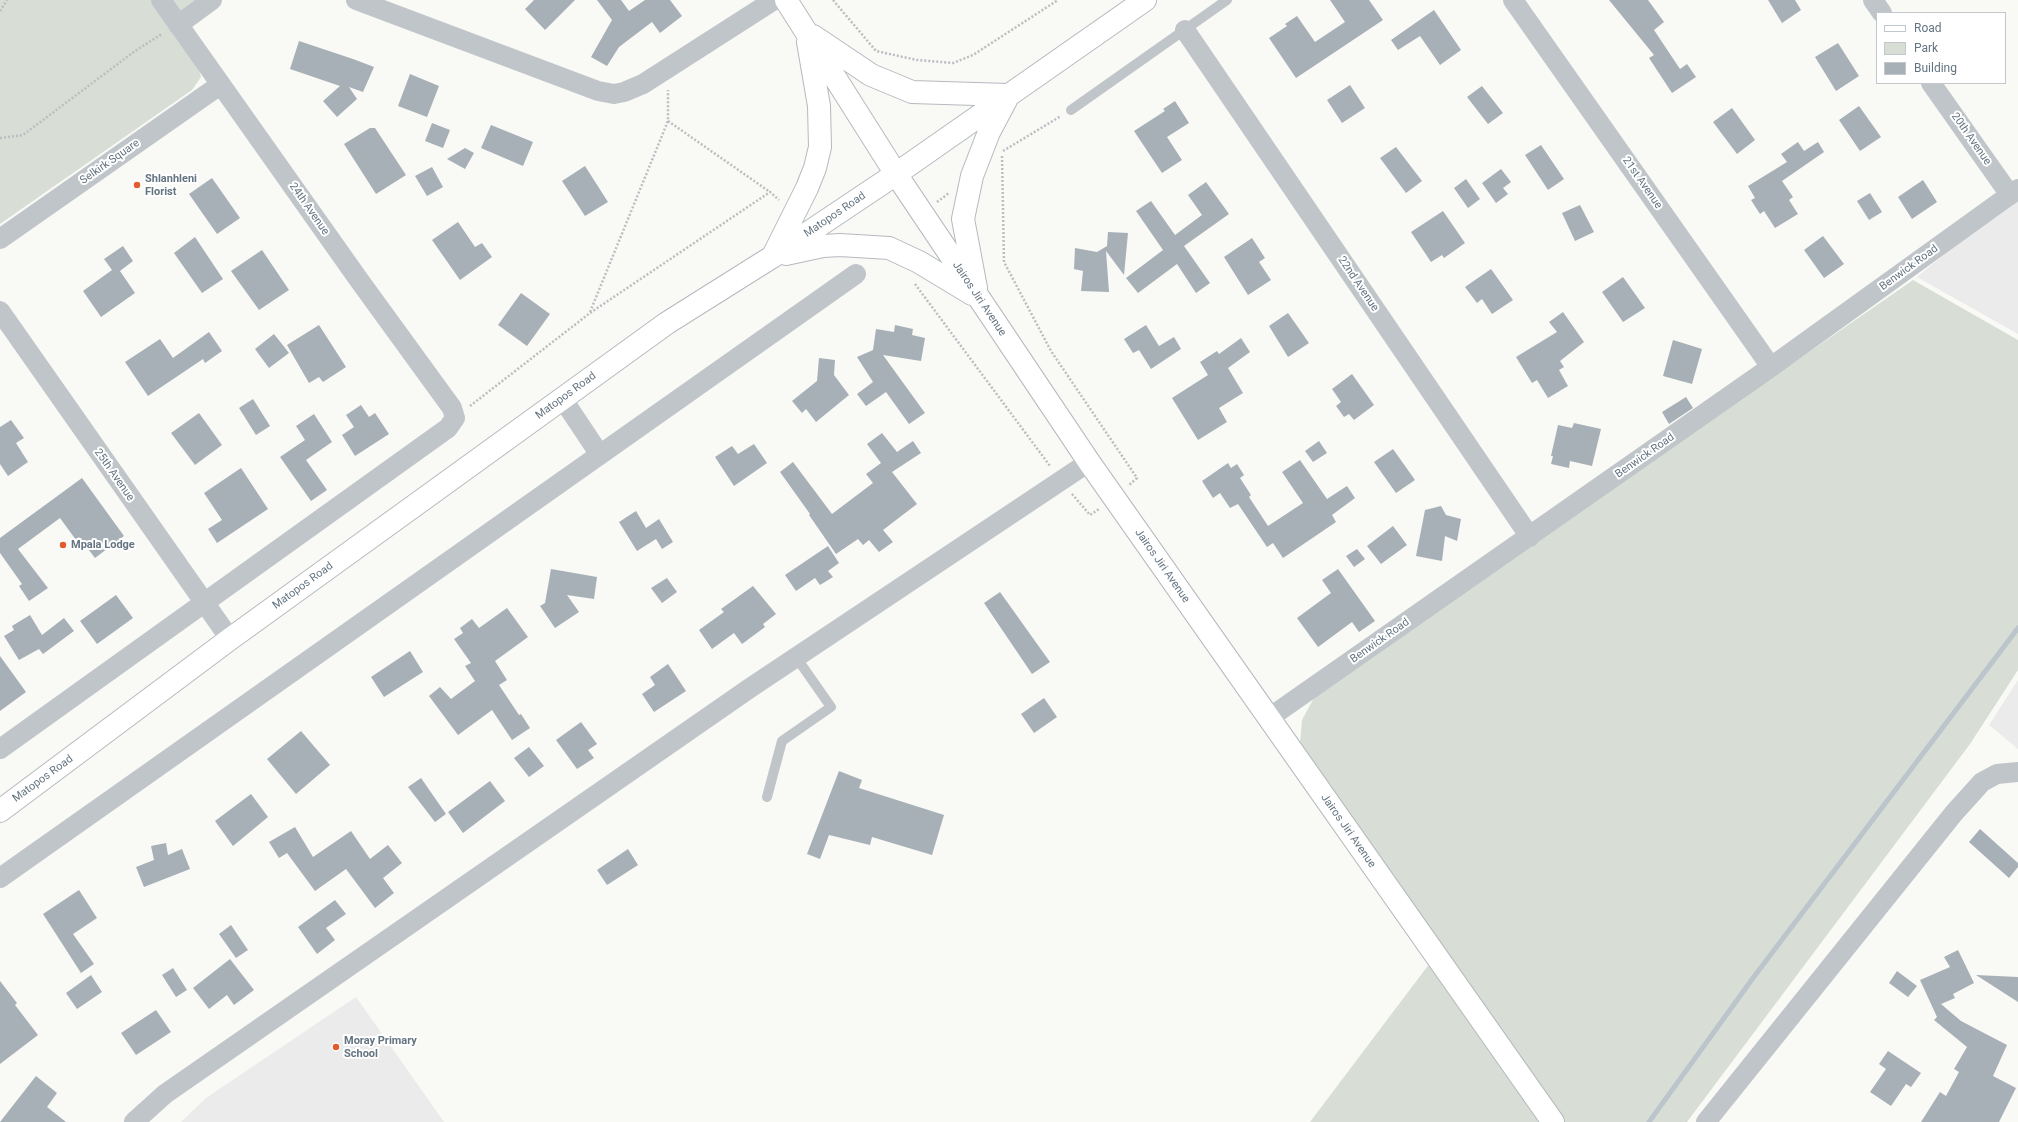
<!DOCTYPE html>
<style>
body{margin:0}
#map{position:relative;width:2018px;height:1122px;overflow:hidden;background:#f9f9f6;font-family:Roboto,sans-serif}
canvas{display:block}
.legend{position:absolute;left:1876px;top:12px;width:130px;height:72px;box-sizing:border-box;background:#fff;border:1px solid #c1c7cd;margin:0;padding:5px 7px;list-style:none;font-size:12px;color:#647481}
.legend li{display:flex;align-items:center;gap:8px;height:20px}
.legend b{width:20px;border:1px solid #c1c7cd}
</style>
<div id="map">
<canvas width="2018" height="1122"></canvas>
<ul class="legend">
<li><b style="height:5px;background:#fff"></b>Road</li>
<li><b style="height:11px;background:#d8ded6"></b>Park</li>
<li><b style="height:11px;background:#a7b0b6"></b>Building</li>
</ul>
</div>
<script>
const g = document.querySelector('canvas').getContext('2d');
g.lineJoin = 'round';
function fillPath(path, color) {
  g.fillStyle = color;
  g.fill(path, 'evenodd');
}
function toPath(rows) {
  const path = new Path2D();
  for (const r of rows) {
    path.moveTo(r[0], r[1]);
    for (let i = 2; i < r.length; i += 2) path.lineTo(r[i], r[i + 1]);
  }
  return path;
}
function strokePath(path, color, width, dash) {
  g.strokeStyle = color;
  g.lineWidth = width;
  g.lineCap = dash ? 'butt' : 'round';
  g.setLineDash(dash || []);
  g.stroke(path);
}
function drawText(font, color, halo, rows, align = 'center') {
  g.font = font + ' Roboto,sans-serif';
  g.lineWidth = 4;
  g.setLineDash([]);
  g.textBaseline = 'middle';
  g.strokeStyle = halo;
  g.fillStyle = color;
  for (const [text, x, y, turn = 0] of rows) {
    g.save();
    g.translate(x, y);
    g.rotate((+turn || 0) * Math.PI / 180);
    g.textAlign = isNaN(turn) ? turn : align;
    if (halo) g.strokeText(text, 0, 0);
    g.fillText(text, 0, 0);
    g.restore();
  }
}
const built = toPath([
 [2018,193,2018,334,1917,277],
 [2018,680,2018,749,1989,725],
 [356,997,444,1122,181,1122,206,1098]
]);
const green = toPath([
 [0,0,151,0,199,70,201,77,192,90,0,224],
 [170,0,199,0,179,13],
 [1913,280,2018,340,2018,670,1970,744,1687,1122,1310,1122,1442,947,1300,745,1302,720,1316,694]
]);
const stream = toPath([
 [1649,1122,1753,978,2018,628]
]);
const building = toPath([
 [534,0,575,0,545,30,525,9],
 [597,0,621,0,629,11,645,0,670,0,682,16,660,33,652,22,619,47,607,66,591,57,612,20],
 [1330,0,1369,0,1383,20,1296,78,1269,38,1287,26,1285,24,1297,16,1315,42,1345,22],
 [1609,0,1648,0,1664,22,1654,30,1680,69,1687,64,1696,77,1672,93,1649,58,1654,55],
 [1768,0,1795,0,1801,10,1782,23],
 [1434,10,1461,50,1440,65,1420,36,1398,50,1391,40],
 [299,41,353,59,374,67,363,92,349,87,357,99,337,117,323,101,340,86,290,69],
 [1838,43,1859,76,1836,91,1815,57],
 [410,74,439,86,427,117,398,106],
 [1350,85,1365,108,1342,123,1327,100],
 [1482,86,1503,113,1488,124,1467,97],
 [1175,101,1189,123,1167,137,1182,160,1162,173,1134,131,1165,111,1163,109],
 [1859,106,1881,137,1860,151,1839,120],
 [1732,108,1755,140,1737,154,1713,122],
 [432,123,450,130,443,148,425,141],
 [491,125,533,142,523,166,481,148],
 [370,128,375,128,406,175,376,194,344,144],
 [1798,142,1804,151,1818,142,1824,152,1782,181,1793,197,1789,200,1798,214,1775,228,1764,211,1760,214,1751,200,1755,198,1748,186,1787,162,1781,154],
 [1541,145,1564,179,1548,190,1525,155],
 [1396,147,1422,181,1406,193,1380,158],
 [465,148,474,153,465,169,447,159],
 [585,166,608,202,585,216,562,181],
 [432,167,443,187,427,196,415,176],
 [1501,169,1511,182,1503,188,1508,194,1496,203,1482,183],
 [212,178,240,218,217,234,189,194],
 [1466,179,1480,199,1468,208,1454,188],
 [1923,180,1937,202,1912,219,1898,197],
 [1206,182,1229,214,1184,246,1210,283,1196,293,1177,264,1138,293,1126,278,1163,250,1136,211,1151,201,1175,235,1202,215,1188,195],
 [1870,193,1882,212,1869,220,1857,201],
 [1580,205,1594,232,1575,241,1562,213],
 [1443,211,1465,243,1444,258,1442,255,1431,262,1411,232],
 [458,222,475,247,482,243,492,257,460,280,432,240],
 [1108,232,1128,233,1124,275,1106,251,1109,292,1081,291,1083,271,1074,269,1075,248,1097,252,1107,246],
 [1823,236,1844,264,1824,278,1804,250],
 [195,237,223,279,202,293,174,253],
 [1252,238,1265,258,1259,262,1271,280,1248,295,1224,257],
 [123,246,133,261,120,271,135,293,101,317,83,291,112,270,104,259],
 [262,250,289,290,259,310,231,271],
 [1491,269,1513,300,1492,314,1482,299,1477,303,1465,287],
 [1623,277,1645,308,1623,322,1602,292],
 [521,293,550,314,527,346,498,325],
 [1563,312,1584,342,1560,361,1564,367,1559,370,1568,386,1548,398,1537,380,1532,383,1516,357,1557,332,1549,322],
 [1288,313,1309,343,1288,357,1269,326],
 [319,325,346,367,323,382,319,377,309,383,287,345],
 [895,325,913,329,912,335,925,338,921,361,883,355,925,413,909,424,886,392,866,406,857,394,873,382,857,357,873,350,876,329,894,332],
 [1146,325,1159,346,1174,337,1181,349,1151,369,1139,350,1133,353,1124,339],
 [209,332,222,351,205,363,203,359,148,396,125,362,160,339,173,358],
 [274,334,289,353,269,368,255,349],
 [1241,338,1250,352,1228,368,1243,393,1219,408,1227,422,1198,440,1172,398,1208,375,1200,362,1217,351,1219,354],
 [1673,340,1702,349,1692,384,1663,376],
 [819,358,835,360,834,375,849,395,816,422,806,409,802,413,792,401,817,381],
 [1352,374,1374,405,1354,420,1349,414,1344,417,1336,406,1341,402,1332,389],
 [1686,397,1693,408,1669,424,1662,412],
 [253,399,270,426,256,435,239,408],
 [361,405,369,417,375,413,389,434,355,456,342,435,354,427,346,415],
 [199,413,222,445,195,465,171,433],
 [314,414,332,442,306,460,327,490,311,501,280,457,305,440,296,426],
 [11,420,24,438,16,443,28,462,8,476,0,464,0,427],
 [1574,423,1601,429,1592,466,1570,461,1569,468,1551,464,1553,456,1551,456,1558,425,1572,428],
 [882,433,897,452,913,441,921,453,892,472,917,504,883,530,893,542,879,552,869,540,863,545,858,539,836,554,809,515,810,514,780,472,793,462,832,514,873,483,866,474,881,463,867,444],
 [1319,441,1327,453,1313,462,1305,451],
 [754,444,767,463,734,486,715,457,732,446,738,454],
 [1393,449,1415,480,1396,493,1374,462],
 [1300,460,1327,499,1347,486,1355,498,1332,515,1336,522,1283,558,1273,543,1267,547,1238,504,1230,508,1220,493,1213,498,1202,481,1228,463,1231,468,1237,464,1244,475,1240,478,1251,495,1249,497,1268,526,1303,503,1282,472],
 [241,468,268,509,217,543,208,529,222,520,204,493],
 [82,478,124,536,95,558,79,537,76,540,60,518,18,549,48,588,29,601,19,586,22,584,0,553,0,538],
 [1441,506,1446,515,1461,519,1457,541,1445,536,1442,561,1416,556,1425,510],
 [636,511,646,528,659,519,673,542,662,549,656,539,637,551,619,522],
 [1393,526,1407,545,1381,564,1367,546],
 [828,546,839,563,828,571,833,577,820,585,815,578,796,591,785,575],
 [1357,549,1365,559,1354,567,1346,556],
 [551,569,597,577,594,599,567,595,579,612,555,628,540,606,545,603],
 [1338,569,1375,621,1359,632,1352,622,1318,647,1297,618,1331,593,1322,580],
 [667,578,677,592,662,603,651,588],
 [753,586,776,614,763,624,765,627,742,644,734,633,712,649,699,630,724,612,721,609],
 [1000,592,1050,662,1032,674,984,603],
 [116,595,133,618,97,644,80,621],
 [507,608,528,637,495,661,507,680,499,685,519,715,521,714,530,728,512,740,492,710,458,735,429,696,440,687,451,699,475,681,465,666,471,663,454,639,463,633,460,628,472,619,479,628],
 [30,615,42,635,64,618,74,631,43,654,39,649,19,660,4,636,14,630,12,626],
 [410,651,423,672,384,697,371,677],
 [0,656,26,692,0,711],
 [668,664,686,691,654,712,642,694,655,685,650,677],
 [1044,698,1057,717,1034,733,1021,714],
 [581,722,597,744,588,750,594,758,577,769,556,740],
 [301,731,330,765,296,794,267,759],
 [529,747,544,766,529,777,514,758],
 [839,771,862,780,859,788,944,815,932,855,872,837,870,845,829,835,820,859,807,854],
 [421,778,446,814,435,822,408,787],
 [490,781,505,801,463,833,448,812],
 [251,794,268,817,233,846,215,821],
 [295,827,313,857,351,831,370,859,388,845,402,863,383,878,394,893,375,908,346,869,315,891,287,853,279,858,269,842],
 [1980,829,2018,863,2018,867,2009,878,1969,842],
 [166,843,168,855,182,849,190,869,144,887,136,867,154,860,151,846],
 [628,849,638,865,607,885,597,870],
 [79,890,97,918,73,934,94,964,81,973,43,914],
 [335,900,346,914,326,928,335,940,317,954,298,927],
 [231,925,248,950,236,958,219,934],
 [1958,950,1974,983,1953,994,1955,998,1941,1004,1961,1021,2007,1045,1993,1076,2016,1088,1999,1122,1921,1122,1940,1092,1946,1096,1959,1072,1954,1069,1967,1047,1934,1020,1937,1017,1920,980,1950,967,1944,957],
 [230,959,254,990,234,1005,227,995,209,1009,193,988],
 [173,968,187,990,176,997,162,975],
 [1897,971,1917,986,1908,997,1889,983],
 [91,975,102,992,77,1009,66,993],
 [1976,975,2018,977,2018,1002],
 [0,981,17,1003,15,1005,38,1035,0,1064],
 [156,1010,171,1032,136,1055,121,1033],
 [1888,1051,1921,1073,1911,1087,1906,1084,1891,1106,1870,1092,1886,1069,1879,1064],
 [36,1076,57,1093,47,1107,66,1122,0,1122]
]);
const path = toPath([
 [833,0,876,51,917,60,953,63,973,55,1058,0],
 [0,11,7,0],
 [668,121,770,192],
 [0,138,23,135,135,51,162,34],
 [1003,151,1061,116],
 [1002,156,1004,262,1051,351,1137,478,1128,486],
 [937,202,949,193],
 [915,284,1050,466],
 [590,312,668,121,668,90],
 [470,406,590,313,770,192,779,200],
 [1072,494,1090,515,1099,509]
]);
const lane = toPath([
 [1071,110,1227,0],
 [767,797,782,741,831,707,796,657]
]);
const street = toPath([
 [356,0,598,91,614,94,624,92,643,84,774,0],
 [1513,0,1771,367],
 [1873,0,1882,13],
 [178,25,212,0],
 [1185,30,1530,537],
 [1931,83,2010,195],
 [0,239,220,85],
 [0,311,230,639],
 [562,398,600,455],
 [1269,718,1771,367,2018,189],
 [0,749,448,428,455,418,452,408,359,280,161,0],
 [0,878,856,274],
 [134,1122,165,1094,750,688,1089,462],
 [1706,1122,1954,813,1982,782,1997,774,2018,772]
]);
const secondary = toPath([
 [786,0,896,174,1089,462,1553,1122],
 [813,36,871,75,912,92,1008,95],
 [786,254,823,246,840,245,889,248,919,262,972,294],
 [773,256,807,188,815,168,820,147,819,106,808,42],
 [976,288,963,219,972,176,989,132,1006,100],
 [0,811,230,639,667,323,772,257,896,174,1145,0]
]);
const markers = [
 [137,185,4,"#e15c2f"],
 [63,545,4,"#e15c2f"],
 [336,1047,4,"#e15c2f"]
];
const streetNames = [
 ["20th Avenue",1971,139,55],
 ["Selkirk Square",110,162,-35],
 ["21st Avenue",1642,183,55],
 ["24th Avenue",309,209,55],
 ["Matopos Road",835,215,-34],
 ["Benwick Road",1909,268,-36],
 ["22nd Avenue",1358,284,56],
 ["Jairos Jiri Avenue",979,299,56],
 ["Matopos Road",566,396,-36],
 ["Benwick Road",1645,456,-35],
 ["25th Avenue",114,475,55],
 ["Jairos Jiri Avenue",1162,566,55],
 ["Matopos Road",303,586,-36],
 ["Benwick Road",1380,641,-35],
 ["Matopos Road",43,779,-36],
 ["Jairos Jiri Avenue",1348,831,55]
];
const poiNames = [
 ["Shlanhleni",145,179],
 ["Florist",145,192],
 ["Mpala Lodge",71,545],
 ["Moray Primary",344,1041],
 ["School",344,1054]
];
fillPath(built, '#eaebea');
fillPath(green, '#d8ded6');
strokePath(stream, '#bbc5cb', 5);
fillPath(building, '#a7b0b6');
strokePath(secondary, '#b5babf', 24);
strokePath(path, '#babec1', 2.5, [2, 2]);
strokePath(lane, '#c0c5c9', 10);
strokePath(street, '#c0c5c9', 20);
strokePath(secondary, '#fff', 22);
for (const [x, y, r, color] of markers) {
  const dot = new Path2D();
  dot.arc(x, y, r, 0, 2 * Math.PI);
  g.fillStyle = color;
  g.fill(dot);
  strokePath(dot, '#fff', 1.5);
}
drawText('11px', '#647481', '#fff', streetNames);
drawText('bold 11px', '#647481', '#fff', poiNames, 'left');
</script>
